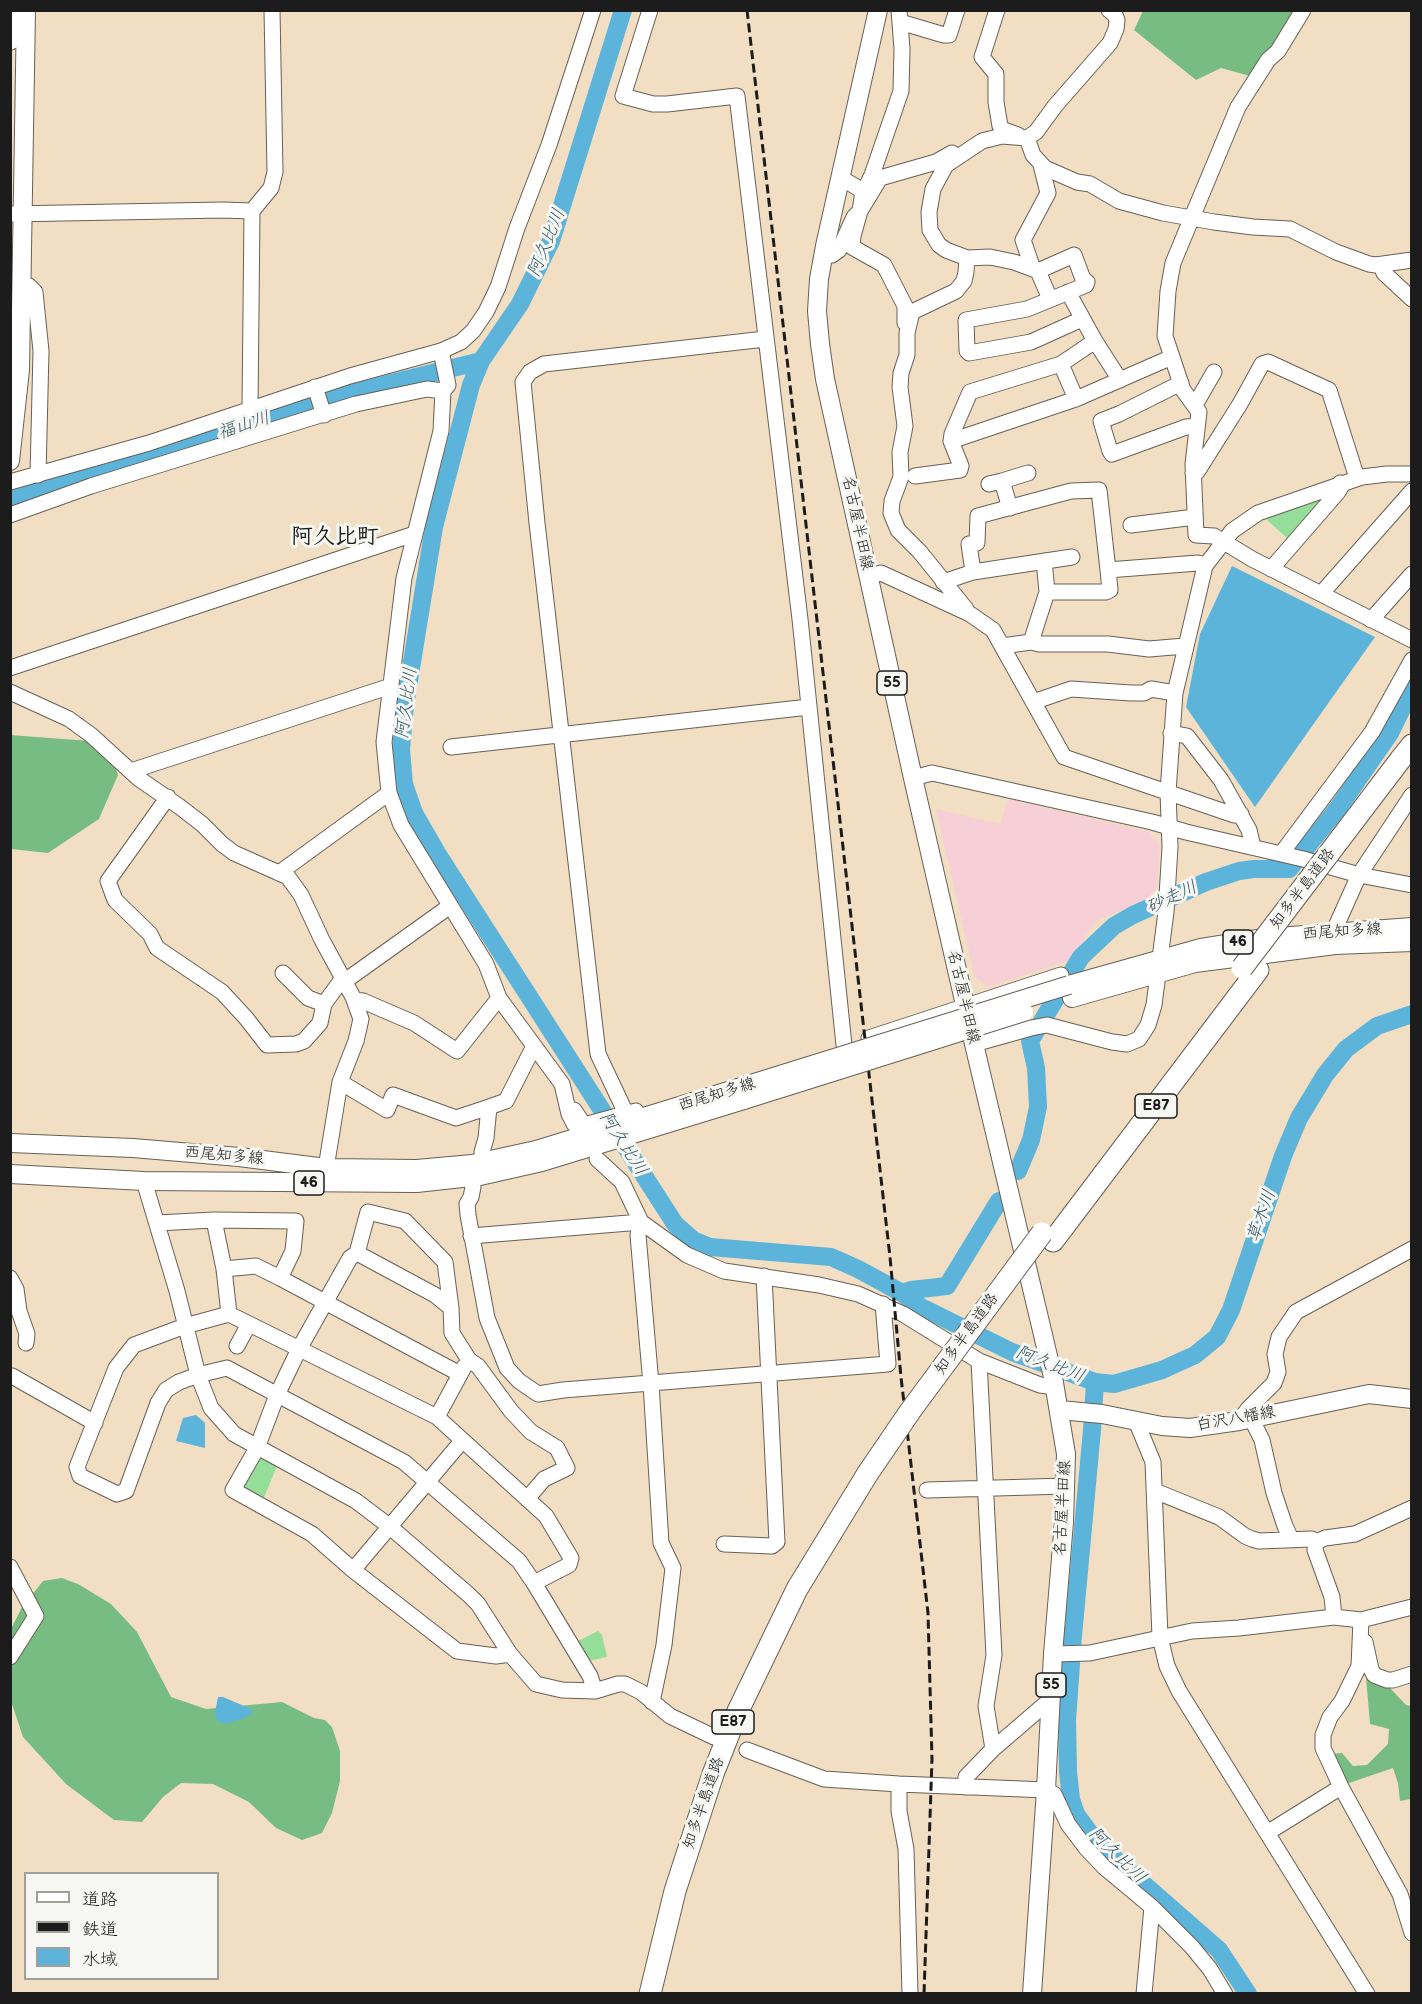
<!DOCTYPE html>
<meta charset="utf-8">
<style>
body{margin:0}
#map{position:relative;width:1422px;height:2004px;overflow:hidden;background:#f2dec3;font-family:"Balsamiq Sans","Klee One",sans-serif}
canvas{display:block}
.frame{position:absolute;inset:0;border:12px solid #1c1c1c;pointer-events:none}
.legend{position:absolute;left:24px;top:1872px;width:195px;height:108px;box-sizing:border-box;background:#f6f6f2;border:2px solid #9f9f9c;margin:0;padding:8px 10px;list-style:none;font-size:18px;color:#1c1c1c}
.legend li{display:flex;align-items:center;gap:12px;height:30px}
.legend b{width:30px;border:2px solid #9f9f9c}
</style>
<div id="map">
<canvas width="1422" height="2004"></canvas>
<div class="frame"></div>
<ul class="legend">
<li><b style="height:8px;background:#fff"></b>道路</li>
<li><b style="height:8px;background:#1c1c1c"></b>鉄道</li>
<li><b style="height:16px;background:#5db4da"></b>水域</li>
</ul>
</div>
<script>
const g = document.querySelector('canvas').getContext('2d');
g.lineJoin = 'round';
function fillPath(path, color) {
  g.fillStyle = color;
  g.fill(path, 'evenodd');
}
function toPath(rows) {
  const path = new Path2D();
  for (const r of rows) {
    path.moveTo(r[0], r[1]);
    for (let i = 2; i < r.length; i += 2) path.lineTo(r[i], r[i + 1]);
  }
  return path;
}
function strokePath(path, color, width, dash) {
  g.strokeStyle = color;
  g.lineWidth = width;
  g.lineCap = dash ? 'butt' : 'round';
  g.setLineDash(dash || []);
  g.stroke(path);
}
function drawText(font, color, halo, rows, align = 'center') {
  g.font = font + ' "Balsamiq Sans","Klee One",sans-serif';
  g.lineWidth = 6;
  g.setLineDash([]);
  g.textBaseline = 'middle';
  g.strokeStyle = halo;
  g.fillStyle = color;
  for (const [text, x, y, turn = 0] of rows) {
    g.save();
    g.translate(x, y);
    g.rotate((+turn || 0) * Math.PI / 180);
    g.textAlign = isNaN(turn) ? turn : align;
    if (halo) g.strokeText(text, 0, 0);
    g.fillText(text, 0, 0);
    g.restore();
  }
}
const built = toPath([
 [1008,799,1149,832,1160,846,1157,887,1149,897,1123,910,1101,918,1091,928,1070,960,988,987,975,977,936,809,1000,824]
]);
const green = toPath([
 [1320,498,1324,502,1289,540,1265,518],
 [257,1456,277,1466,261,1505,233,1490],
 [598,1631,602,1635,607,1657,584,1662,572,1644]
]);
const forest = toPath([
 [1143,11,1297,11,1250,76,1221,68,1196,80,1134,30],
 [10,735,103,742,111,755,118,775,99,819,48,853,11,849],
 [62,1578,78,1584,111,1604,137,1632,171,1697,206,1709,282,1702,314,1718,325,1720,332,1727,340,1751,340,1781,332,1813,322,1833,302,1840,276,1828,249,1802,213,1784,181,1783,163,1797,142,1822,114,1820,66,1784,23,1737,11,1701,10,1631,22,1607,43,1581],
 [1366,1677,1389,1687,1406,1705,1411,1706,1411,1799,1400,1801,1398,1783,1393,1768,1346,1784,1329,1754,1342,1753,1353,1766,1367,1765,1388,1744,1389,1729,1370,1724]
]);
const water = toPath([
 [1232,566,1375,637,1255,807,1186,707,1200,634],
 [196,1415,205,1423,205,1448,176,1441,183,1418],
 [218,1697,223,1697,251,1709,253,1713,242,1719,226,1724,221,1723,217,1720,215,1712]
]);
const river = toPath([
 [623,10,551,241,520,304,481,361,471,385,434,527,405,705,401,749,404,784,414,813,437,853,675,1224,693,1240,710,1247,831,1257,858,1269,902,1293,921,1307,1012,1352,1095,1382,1114,1384,1162,1370,1195,1355,1217,1337,1231,1310,1283,1156,1299,1118,1325,1075,1346,1049,1377,1026,1412,1014],
 [10,500,143,461,339,396,481,361],
 [1018,1171,1031,1140,1038,1107,1036,1068,1030,1041,1081,957,1114,926,1133,915,1206,882,1239,871,1254,869,1289,869,1338,808,1390,733,1412,688],
 [902,1293,911,1290,947,1286,999,1201],
 [1095,1382,1092,1430,1073,1636,1067,1720,1068,1772,1071,1799,1076,1814,1089,1832,1115,1859,1219,1950,1248,1994]
]);
const minor = toPath([
 [650,10,623,96,653,104,667,104,737,96,800,619,844,1045],
 [997,10,982,57,996,74,996,102,1000,126,1004,130,1018,135],
 [1303,10,1278,51,1268,60,1238,107,1173,263,1168,291,1165,336,1183,390,1199,412,1193,464,1196,535,1214,536,1252,559,1412,640],
 [900,22,944,35,949,35,957,10],
 [1027,138,1033,155,1045,168,1077,182,1090,184,1119,201,1163,213,1214,222,1253,227,1290,229,1336,252,1369,264,1376,265,1412,260],
 [1041,165,1048,193,1023,240,1033,269,1038,271,1050,299],
 [841,178,863,191,860,211,853,236,852,247,884,265,905,306,905,323],
 [865,189,872,175,901,91,902,49,899,10],
 [10,214,223,210,252,211],
 [823,256,832,255,839,250,854,217,860,211,880,178,936,162,952,153],
 [1385,264,1382,268,1384,273,1412,299],
 [1033,269,1014,262,990,257,967,258,946,250,939,245,930,230,929,212,933,189,946,165,982,141,1002,136,1027,138,1036,132,1055,106,1110,43,1116,29,1117,20,1115,15,1109,10],
 [1038,271,1074,255,1083,279,1087,282,1086,285,1027,309,966,320,967,351,969,353,1031,342,1082,319],
 [22,286,29,286,35,292,41,351,38,475],
 [1068,292,1095,341,1120,380],
 [1095,341,1061,364,1076,399,1172,357],
 [1181,383,1119,414,1101,421,1110,451,1112,454,1186,427,1197,426],
 [315,387,324,415],
 [443,391,441,431,404,578,384,742,389,793,401,825,486,964,499,998,562,1084,569,1114,574,1124],
 [1195,405,1214,372],
 [250,409,252,211,271,188,275,172,272,10],
 [951,441,1076,399],
 [1193,473,1197,472,1240,404,1262,364,1268,362,1329,390,1357,478],
 [915,476,960,470,961,466,951,441,952,434,970,392,1061,364],
 [1002,481,1028,473],
 [10,482,149,443,350,376,441,351,461,342,473,331,486,312,498,287,517,228,549,145,593,10],
 [989,484,1002,481,1010,508],
 [10,515,91,486,356,404,427,389,443,391,448,385,441,351],
 [1131,525,1195,517],
 [1072,557,973,572,969,544,977,543,978,516,1071,491,1099,490,1108,570],
 [1044,561,1047,592],
 [1271,569,1338,492,1341,487,1340,483],
 [869,576,881,573,970,614,993,630,1064,757,1234,815,1241,814],
 [943,582,973,572],
 [1321,594,1412,491],
 [966,609,920,552,898,530,891,513,892,501,901,477,900,452,905,426,900,387,901,373,907,355,907,333,912,312,956,291,964,281,966,272,967,258],
 [1371,620,1412,574],
 [1031,642,1047,592,1106,592,1110,590,1108,570,1198,563,1205,566],
 [1002,646,1031,642,1039,644,1108,644,1149,649,1185,646],
 [10,668,414,534],
 [10,692,69,719,91,735,138,778,180,807,202,824,222,844,234,853,288,877,301,895,322,940,353,997,361,1019,356,1041,340,1082,326,1168],
 [1033,702,1071,689,1131,693,1144,693,1151,689,1175,693],
 [1171,733,1187,736,1221,780,1249,830,1253,847],
 [451,747,809,707],
 [131,771,391,686],
 [913,778,932,773,1152,822,1186,832,1303,859,1359,875,1412,885],
 [168,797,108,881,115,900,150,934,157,948,222,992,246,1018,267,1045,296,1044,304,1041,320,1023,324,1004],
 [1281,854,1372,732,1412,660],
 [279,873,389,793],
 [1333,933,1359,875,1412,795],
 [283,973,308,998,324,1004,343,978],
 [345,981,450,906],
 [354,1000,363,1001,414,1023,457,1051,499,998],
 [869,1038,1061,975],
 [974,1044,1031,1028,1047,1025,1112,1042,1127,1044,1139,1039,1148,1025,1154,1005,1166,912,1170,847,1168,792,1175,693,1205,566,1232,531,1258,513,1362,477,1387,474,1412,474],
 [340,1082,387,1110,393,1095,456,1118,489,1107],
 [623,1107,598,1054,537,523,523,382,530,372,544,364,765,339],
 [574,1110,584,1125,636,1111],
 [482,1152,486,1138,489,1107,506,1101,534,1046],
 [597,1159,622,1182,641,1222,687,1255,724,1271,819,1285,858,1294,903,1314,979,1361,1040,1385,1055,1387],
 [144,1181,177,1291,198,1375,211,1408,234,1434,356,1501,389,1526,469,1595,478,1604,510,1654,536,1684,562,1690,595,1691,618,1684,625,1684,641,1692,670,1716,714,1737],
 [473,1187,471,1197,467,1204,468,1215,487,1318,507,1368,519,1381,538,1394,563,1390,888,1364,883,1304],
 [214,1220,224,1269,229,1314],
 [641,1222,638,1235,651,1384,661,1543,673,1568,664,1645,652,1702],
 [157,1223,214,1220,296,1221,293,1251,280,1278,460,1374],
 [471,1236,641,1222],
 [357,1253,368,1212,405,1221,445,1262,451,1308],
 [224,1269,256,1266,280,1278],
 [10,1278,16,1289,19,1311,27,1334,26,1343],
 [237,1346,249,1324],
 [979,1361,994,1655,986,1706,993,1749],
 [12,1376,95,1423],
 [437,1417,464,1367],
 [1251,1418,1262,1440,1274,1493,1285,1526,1291,1539],
 [1136,1421,1153,1462,1160,1637,1167,1666,1179,1691,1367,1994],
 [1239,1421,1248,1409,1274,1383,1278,1372,1275,1354,1279,1337,1296,1312,1412,1249],
 [927,1490,1066,1486],
 [1155,1491,1219,1517,1245,1536,1252,1539,1259,1541,1312,1539,1316,1542],
 [724,1544,772,1546,777,1542,764,1276],
 [10,1567,36,1616,10,1657],
 [353,1570,462,1441],
 [534,1583,519,1561,404,1462,227,1368,198,1375,179,1382,166,1390,158,1403,126,1491,117,1494,80,1476,77,1467,116,1368,134,1345,185,1326,229,1314,437,1417,546,1516,571,1558,569,1565,534,1583,590,1676,595,1691],
 [1334,1617,1332,1597,1315,1550,1316,1542,1325,1538,1355,1534,1412,1508],
 [1361,1620,1359,1666,1342,1701,1330,1717,1323,1735,1323,1748,1341,1787,1400,1894,1412,1933],
 [1365,1642,1371,1669,1374,1675,1387,1680,1393,1680,1412,1674],
 [510,1654,496,1656,457,1651,353,1570,312,1534,233,1490,257,1448,277,1395,299,1349,350,1258,357,1253,435,1295,451,1308,452,1333,469,1360,478,1366,511,1411,531,1432,557,1448,567,1468,544,1479,527,1499],
 [1053,1654,1090,1653,1192,1631,1239,1628,1334,1617,1361,1620,1412,1607],
 [747,1750,824,1779,899,1784,1046,1790,1054,1794,1068,1824,1086,1848,1104,1867,1152,1907,1192,1947,1210,1969,1225,1994],
 [899,1784,899,1811,906,1849,910,1994],
 [965,1787,966,1777,993,1749,1050,1700],
 [1267,1833,1341,1787],
 [1144,1994,1152,1907]
]);
const major = toPath([
 [878,10,825,246,819,279,817,311,820,344,825,379,913,778,974,1044,1053,1377,1066,1454,1064,1522,1053,1654,1046,1790,1032,1994],
 [10,41,11,10],
 [10,461,20,370,26,10],
 [1069,985,1201,948,1264,938,1412,927],
 [1072,998,1195,963,1335,945,1412,942],
 [10,1143,133,1148,239,1157,326,1168,417,1169,472,1164,536,1150,741,1087],
 [10,1174,144,1181,417,1183,480,1176,542,1162,744,1100],
 [1060,1410,1102,1414,1162,1426,1190,1428,1239,1421,1369,1394,1412,1399]
]);
const highway = toPath([
 [1400,760,1412,745],
 [1053,1241,1258,970],
 [650,1994,675,1891,713,1774,738,1711,797,1589,868,1473]
]);
const rail = toPath([
 [747,10,890,1257,901,1377,928,1613,932,1759,924,1994]
]);
const majorBridge = toPath([
 [741,1087,1069,985],
 [744,1100,1024,1012]
]);
const highwayBridge = toPath([
 [1242,968,1400,760],
 [868,1473,911,1410,1042,1233]
]);
const shields = [
 [892,683,30],
 [1238,942,30],
 [1156,1106,42],
 [309,1183,30],
 [1051,1685,30],
 [733,1722,42]
];
const shieldNames = [
 ["55",892,683],
 ["46",1238,942],
 ["E87",1156,1106],
 ["46",309,1183],
 ["55",1051,1685],
 ["E87",733,1722]
];
const streetNames = [
 ["名古屋半田線",857,523,78],
 ["知多半島道路",1303,889,-53],
 ["西尾知多線",1342,932,-4],
 ["名古屋半田線",963,997,77],
 ["西尾知多線",717,1095,-17],
 ["西尾知多線",224,1156,5],
 ["知多半島道路",967,1334,-54],
 ["白沢八幡線",1236,1419,-10],
 ["名古屋半田線",1063,1508,-87],
 ["知多半島道路",704,1803,-71]
];
const waterNames = [
 ["阿久比川",547,243,-68],
 ["福山川",244,426,-18],
 ["阿久比川",407,703,-83],
 ["砂走川",1172,898,-25],
 ["阿久比川",623,1144,57],
 ["草木川",1262,1216,-71],
 ["阿久比川",1050,1365,21],
 ["阿久比川",1117,1856,44]
];
const districtNames = [
 ["阿久比町",335,537]
];
fillPath(built, '#f6cfd7');
fillPath(green, '#94de9a');
fillPath(forest, '#77bd82');
fillPath(water, '#5db4da');
strokePath(river, '#5db4da', 18);
strokePath(minor, '#676056', 17);
strokePath(major, '#676056', 20);
strokePath(highway, '#676056', 23);
strokePath(minor, '#fff', 15);
strokePath(major, '#fff', 18);
strokePath(highway, '#fff', 21);
strokePath(rail, '#1c1c1c', 3, [9, 4.5]);
strokePath(majorBridge, '#676056', 20, []);
strokePath(highwayBridge, '#676056', 23, []);
strokePath(majorBridge, '#fff', 18);
strokePath(highwayBridge, '#fff', 21);
for (const [x, y, w] of shields) {
  const box = new Path2D();
  box.roundRect(x - w / 2, y - 12, w, 24, 4.5);
  g.fillStyle = '#f6f6f2';
  g.fill(box);
  strokePath(box, '#1c1c1c', 1.5);
}
drawText('bold 15px', '#1c1c1c', null, shieldNames);
drawText('16px', '#1c1c1c', '#f6f6f2', streetNames);
drawText('italic 18px', '#365968', '#f6f6f2', waterNames);
drawText('bold 22px', '#1c1c1c', '#f6f6f2', districtNames);
</script>
